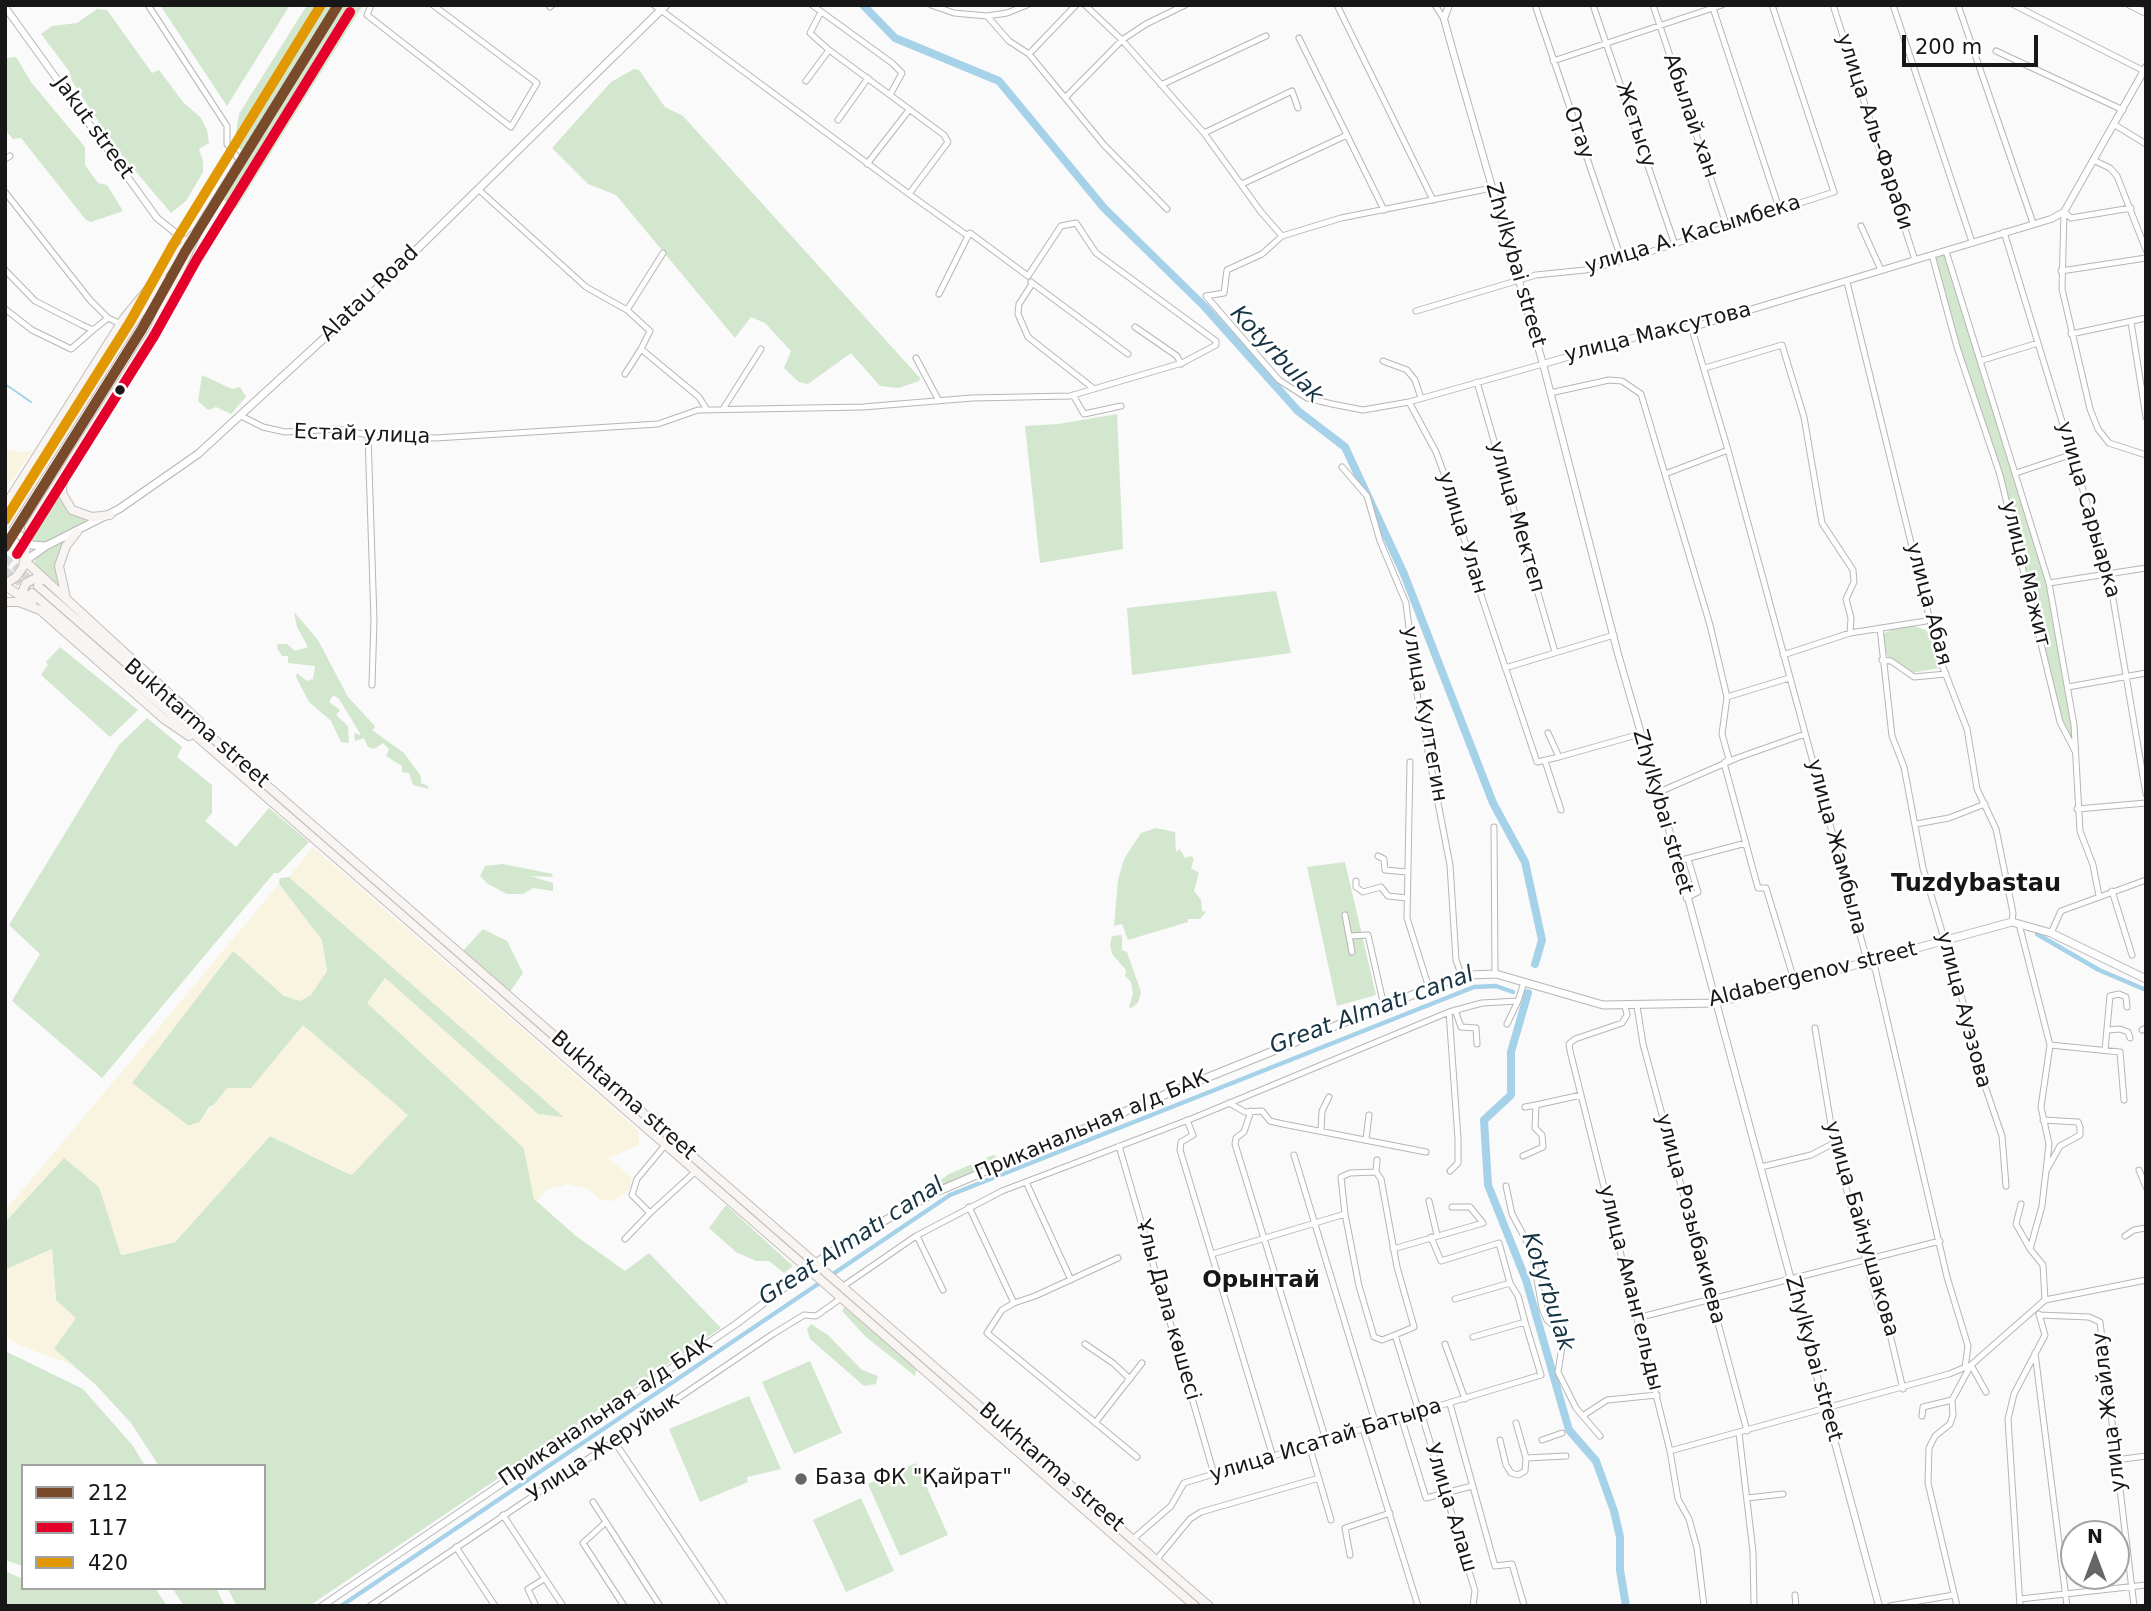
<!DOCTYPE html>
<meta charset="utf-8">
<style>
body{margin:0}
#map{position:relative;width:2151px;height:1611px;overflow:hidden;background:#fafafa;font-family:"DejaVu Sans",sans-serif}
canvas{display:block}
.frame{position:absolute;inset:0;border:7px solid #171718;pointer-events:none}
.legend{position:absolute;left:21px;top:1464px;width:245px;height:126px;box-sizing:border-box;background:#fff;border:2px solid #a2a2a3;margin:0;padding:9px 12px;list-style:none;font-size:21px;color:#171718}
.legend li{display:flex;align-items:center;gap:14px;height:35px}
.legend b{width:35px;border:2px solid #a2a2a3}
.north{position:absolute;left:2060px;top:1520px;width:70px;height:70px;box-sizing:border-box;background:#fff;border:2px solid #a2a2a3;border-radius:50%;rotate:0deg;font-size:19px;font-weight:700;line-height:28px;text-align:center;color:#171718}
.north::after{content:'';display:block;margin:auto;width:24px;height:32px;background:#666667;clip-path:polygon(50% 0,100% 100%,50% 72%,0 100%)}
.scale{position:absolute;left:1902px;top:35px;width:136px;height:32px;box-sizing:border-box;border:4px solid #171718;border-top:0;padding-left:9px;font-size:21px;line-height:24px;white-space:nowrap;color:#171718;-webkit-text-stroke:5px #fff;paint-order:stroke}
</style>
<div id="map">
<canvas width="2151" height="1611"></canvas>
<div class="frame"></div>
<ul class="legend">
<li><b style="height:9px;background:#7a4b2a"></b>212</li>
<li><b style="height:9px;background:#e4002b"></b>117</li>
<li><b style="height:9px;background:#e19802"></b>420</li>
</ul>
<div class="north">N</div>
<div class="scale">200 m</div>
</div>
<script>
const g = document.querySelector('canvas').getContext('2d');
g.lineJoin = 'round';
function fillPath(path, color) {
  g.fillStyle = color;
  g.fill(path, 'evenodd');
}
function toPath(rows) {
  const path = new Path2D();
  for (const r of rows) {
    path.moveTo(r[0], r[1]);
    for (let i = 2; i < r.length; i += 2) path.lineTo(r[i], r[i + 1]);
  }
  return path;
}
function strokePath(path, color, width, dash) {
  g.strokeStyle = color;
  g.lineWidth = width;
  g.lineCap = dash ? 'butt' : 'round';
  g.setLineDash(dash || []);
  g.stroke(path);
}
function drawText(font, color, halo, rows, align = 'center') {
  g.font = font + ' "DejaVu Sans",sans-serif';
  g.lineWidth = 5;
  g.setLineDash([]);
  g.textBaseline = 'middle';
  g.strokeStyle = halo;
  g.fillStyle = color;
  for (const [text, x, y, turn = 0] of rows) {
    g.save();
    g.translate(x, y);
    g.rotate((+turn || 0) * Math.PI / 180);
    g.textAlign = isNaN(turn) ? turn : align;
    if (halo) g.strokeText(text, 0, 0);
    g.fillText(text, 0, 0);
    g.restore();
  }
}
const green = toPath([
 [160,5,290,5,227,106],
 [307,5,333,5,242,151,234,145,239,114],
 [341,5,363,5,236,209,222,199],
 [97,9,107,10,152,73,159,70,183,102,201,118,207,130,209,143,199,149,203,161,203,172,186,201,171,213,115,147,72,81,69,71,41,34,52,26,77,23],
 [16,57,31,82,85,147,85,165,98,183,107,185,123,211,91,222,86,220,21,138,13,139,5,130,5,58],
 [634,69,639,70,665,107,683,116,920,378,919,381,899,388,880,386,851,353,808,384,799,382,784,368,791,351,765,323,751,317,735,338,616,195,588,184,552,148,611,82],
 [1945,250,2047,583,2075,725,2070,743,2063,729,2000,476,1940,287,1935,252],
 [202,375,232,389,240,387,246,397,231,414,216,407,208,410,198,401],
 [1117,414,1123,549,1040,563,1025,426,1058,424],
 [59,487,62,500,92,519,44,543,34,542,31,532],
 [69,539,57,574,63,595,34,563,39,554],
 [1276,591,1291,653,1132,675,1127,608],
 [294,612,318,640,348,697,374,725,375,728,372,730,404,753,421,776,421,783,428,786,429,789,413,785,409,773,402,772,402,766,386,756,389,749,383,743,374,749,368,747,364,738,355,741,354,733,361,735,339,699,333,695,329,702,340,710,336,715,348,726,349,743,341,742,331,721,309,702,296,677,297,673,307,681,313,679,315,666,288,663,288,656,282,656,277,648,278,644,287,644,295,651,308,647,297,627],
 [1914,626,1926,630,1931,638,1939,668,1911,673,1887,656,1883,634,1893,629],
 [60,647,138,710,110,737,41,675,48,665,46,662],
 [147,718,182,747,177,757,212,785,212,813,205,821,236,847,269,808,309,842,279,873,274,873,102,1078,12,1001,40,954,9,925,119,745],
 [1156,828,1175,832,1176,852,1180,849,1185,858,1191,856,1194,859,1191,868,1199,873,1194,891,1201,900,1202,911,1206,912,1200,919,1188,919,1188,922,1128,940,1122,924,1114,926,1118,880,1124,859,1141,833],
 [349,861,633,1109,633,1111,347,862],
 [1345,862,1376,995,1337,1006,1307,867],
 [503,864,553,874,552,877,531,876,553,883,553,891,533,888,523,894,507,894,488,884,480,876,485,866],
 [289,877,565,1118,538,1114,385,978,368,1002,524,1148,534,1199,576,1236,625,1271,649,1253,721,1328,309,1606,237,1606,227,1588,264,1588,264,1466,159,1466,131,1423,96,1385,54,1349,56,1300,52,1249,5,1270,5,1222,64,1157,99,1187,122,1255,175,1242,270,1136,351,1175,251,1088,209,1107,200,1122,188,1126,131,1083,233,950,284,996,327,971,322,941,279,884,280,878],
 [483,929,507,941,523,973,510,992,462,952],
 [1122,935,1122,950,1127,952,1141,992,1138,1003,1131,1008,1129,1007,1133,994,1131,982,1125,976,1126,970,1112,954,1110,945,1112,936],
 [993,1155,998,1157,995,1163,936,1189,931,1187,949,1174],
 [726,1205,793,1266,784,1273,769,1261,756,1261,736,1252,709,1228],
 [844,1307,917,1366,915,1376,866,1337,842,1311],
 [811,1324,828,1335,862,1370,878,1376,876,1384,864,1386,810,1339,807,1329],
 [5,1351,83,1389,133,1446,145,1466,23,1466,23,1566,5,1560],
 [810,1361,842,1433,794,1454,762,1382],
 [749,1396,781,1469,747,1477,748,1482,700,1502,669,1429],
 [916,1463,948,1535,900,1556,868,1484],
 [861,1498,894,1571,846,1592,813,1520],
 [5,1571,23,1579,23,1588,155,1588,167,1606,5,1606],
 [172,1588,216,1588,225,1606,184,1606]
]);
const sand = toPath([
 [5,449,22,453,34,449,5,490],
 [313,847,638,1130,639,1145,608,1158,632,1178,629,1189,622,1195,613,1201,600,1200,588,1189,568,1184,546,1190,537,1202,534,1199,524,1148,367,1003,385,978,538,1114,564,1117,289,877],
 [279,884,322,940,327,971,311,995,300,1001,284,996,233,951,132,1083,189,1126,200,1122,227,1088,251,1088,303,1025,408,1115,352,1175,270,1136,175,1242,121,1255,99,1187,64,1158,5,1222,5,1211],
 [52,1249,56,1300,76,1318,54,1349,73,1365,21,1346,5,1336,5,1270]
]);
const stream = toPath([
 [5,384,31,402]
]);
const canal = toPath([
 [2037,934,2099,970,2146,990],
 [341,1606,950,1195,1474,987,1496,986,1513,992]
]);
const river = toPath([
 [863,5,895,38,999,81,1104,208,1204,306,1298,411,1345,447,1404,574,1493,803,1525,862,1542,940,1535,964],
 [1528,993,1511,1052,1511,1095,1484,1120,1488,1185,1526,1280,1569,1430,1596,1461,1614,1511,1620,1537,1620,1570,1626,1606]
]);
const primaryTunnel = toPath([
 [5,558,35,584],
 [5,570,29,591]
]);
const minor = toPath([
 [148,5,227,126,227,144,241,162],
 [371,5,367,15,511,127,537,83,433,5],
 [654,5,909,194],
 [812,5,892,63,902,73,890,95,944,135,948,142,909,194,968,236,939,294],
 [931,5,954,13,987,16,1007,13,1027,5],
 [1085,5,1122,40,1204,133,1261,212,1282,236],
 [1337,5,1433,200],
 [1435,5,1444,19],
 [1535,5,1622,261],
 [1593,5,1675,245],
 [1653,5,1727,227],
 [1712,5,1779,208],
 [1833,5,1915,260],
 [1893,5,1972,242],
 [1958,5,2033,223],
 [2014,5,2144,71],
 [550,7,552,5],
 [987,16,1009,41,1029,54,1104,145,1167,209],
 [829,50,890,95],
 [1996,51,2123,110],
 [1029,54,1076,5],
 [1553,61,1722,5],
 [806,81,829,50,810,33,821,12],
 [1161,85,1266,36],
 [1066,97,1122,40,1146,24,1185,5],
 [838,120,868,78],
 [2115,125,2146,144],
 [1204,133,1292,91,1298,108],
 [1347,135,1384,210],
 [5,159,10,156],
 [2093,160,2110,168,2117,176,2146,250],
 [867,164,909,110],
 [1242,184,1347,135,1299,38],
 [1492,188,1341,218,1282,236,1262,254,1227,270,1224,293,1206,296,1279,380,1307,398,1332,404,1363,410,1409,402,1543,364],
 [478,189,586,287,627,310,650,331,641,349,699,397,707,410],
 [5,192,90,300,108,318,121,324],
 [2064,212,2062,289,2090,409,2098,429,2109,443,2146,455],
 [2064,212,2071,218,2131,208],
 [1861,226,1881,270],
 [2004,232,2109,575,2146,794],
 [1946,251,2049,583,2074,725,2080,831,2093,865,2099,896],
 [1932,255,1957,347,2000,475,2060,722,2075,751],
 [5,270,35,301,82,325,93,330,108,318],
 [2061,271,2146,258],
 [1031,282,1128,354],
 [1847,282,1939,657,1967,729,1977,789,1996,829,2013,913,2012,922],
 [1032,284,1019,304,1018,314,1028,337,1093,388],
 [5,309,32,330,71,349,93,330],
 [627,310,663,253],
 [1416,311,1536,275,1585,270,1622,261,1834,192,1772,5],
 [2131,322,2146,417],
 [1691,326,1728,450,1868,964,1875,968,1947,1277,1968,1346,1965,1368],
 [1135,327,1177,356,1181,364],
 [2071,334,2146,318],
 [916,358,939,401],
 [1383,361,1407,370,1415,380,1421,398],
 [1980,361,2038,343],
 [1705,368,1782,345,1804,417,1822,523,1853,570,1854,582,1846,599,1851,618,1850,633],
 [625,374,641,349],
 [1477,382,1555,652],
 [1550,393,1609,380,1622,381,1641,394,1710,625,1727,697,1789,678],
 [1073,395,1084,414,1121,406],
 [1409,402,1436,452,1446,479,1482,598,1537,762,1559,757],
 [723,409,761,349],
 [241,416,263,427,285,432,338,429,368,435,436,438,658,424,698,410,863,407,972,398,1070,396,1182,363,1216,345,1216,341,1096,253,1076,223,1061,226,1028,276,970,233,967,235],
 [368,435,374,620,372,685],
 [1342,467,1367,496,1380,541,1406,603,1417,694,1450,865,1456,960,1462,977],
 [2016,473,2073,454],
 [1665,474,1728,450],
 [2049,583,2146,568],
 [1880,628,1892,736,1904,767,1923,868,1965,1009,1970,1042,2002,1136,2006,1186],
 [1783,655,1850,633,1926,621,1929,616],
 [1882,660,1891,661,1914,677,1946,674],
 [1505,668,1614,635],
 [2068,687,2146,673],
 [1727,697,1722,734,1729,759,1724,763,1758,888,1766,888,1795,983],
 [1548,733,1559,757,1640,734],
 [1545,761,1561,810],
 [1410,762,1407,918,1429,988],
 [1657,793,1737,758,1805,734],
 [2077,809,2146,803],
 [1916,824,1949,818,1985,804],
 [1494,827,1495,974],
 [1378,856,1384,859,1385,870,1407,872],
 [1678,861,1746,843],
 [1356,881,1356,887,1363,892,1381,887,1388,896,1407,898],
 [2112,891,2132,955],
 [1686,898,1698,892,1688,859],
 [1345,915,1352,952],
 [2019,924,2050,1045,2041,1107,2049,1144,2042,1206,2030,1249,2043,1265,2045,1300],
 [2051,933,2061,911,2146,880],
 [1350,936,1368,935,1384,1006],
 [1625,1006,1627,1015,1622,1023,1575,1039,1569,1044,1570,1051,1670,1451,1678,1499,1689,1519,1697,1548,1704,1606],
 [1637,1006,1643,1044,1747,1431],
 [1455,1010,1461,1027,1476,1028,1477,1044],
 [1449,1012,1458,1139,1458,1163,1450,1171],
 [1507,1024,1518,1001],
 [1815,1028,1834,1143,1878,1306,1889,1330,1903,1389],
 [2108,1030,2120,1029,2128,1032,2130,1038],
 [2142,1030,2146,1028],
 [2050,1045,2120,1052,2124,1100],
 [2105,1050,2110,996,2119,994,2126,997,2127,1007],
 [1229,1103,1245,1112,1262,1111,1270,1121,1283,1124,1426,1152],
 [1525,1107,1536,1105],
 [1251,1111,1244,1132,1236,1138,1235,1144,1326,1440],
 [1187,1120,1193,1135,1181,1142,1180,1150,1273,1457],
 [2043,1120,2078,1122,2080,1127,2080,1135,2060,1146,2046,1171],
 [1321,1131,1322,1111,1329,1097],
 [1366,1139,1369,1115],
 [1119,1146,1214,1474],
 [1294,1155,1376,1425],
 [1523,1156,1543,1147,1542,1135,1535,1128,1536,1105,1581,1095],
 [1377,1160,1376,1172,1381,1179,1397,1267,1414,1327,1395,1335],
 [1761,1167,1811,1155,1834,1143],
 [2139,1170,2146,1187],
 [1376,1172,1350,1173,1341,1177,1345,1214,1359,1286,1374,1337,1382,1340,1395,1335,1419,1412],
 [1026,1182,1071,1280],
 [1506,1186,1512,1214,1532,1251,1542,1308,1547,1320,1564,1334,1558,1372,1576,1408,1600,1436],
 [1429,1201,1437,1235],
 [2021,1204,2016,1224,2030,1249],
 [969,1207,1014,1303,1002,1310,987,1333,1137,1457],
 [650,1213,696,1171],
 [917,1236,943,1290],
 [2125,1236,2134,1230,2146,1228],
 [1431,1237,1441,1261,1499,1243,1510,1283],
 [625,1239,650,1213,632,1195,637,1179,666,1144],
 [1393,1249,1483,1223,1470,1207,1452,1207],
 [1212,1254,1345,1214],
 [842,1287,916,1236,1002,1191,1196,1117,1449,1012,1482,1003,1518,1001,1524,982],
 [1455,1299,1510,1283,1518,1296,1525,1322],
 [1014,1303,1035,1296,1118,1258],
 [2039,1315,2089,1317,2100,1322,2134,1606],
 [1637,1318,1940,1241],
 [1085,1344,1113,1363,1130,1379],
 [1445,1344,1465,1399],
 [2035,1353,2067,1606],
 [1450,1404,1495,1566,1512,1564,1524,1605],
 [1421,1412,1475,1591,1473,1606],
 [1584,1415,1607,1400,1657,1395],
 [1922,1416,1923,1407,1952,1400],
 [1401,1417,1426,1498,1472,1486],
 [1095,1423,1142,1363],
 [1516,1423,1526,1458,1566,1456],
 [1363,1429,1418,1606],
 [1739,1433,1753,1552,1754,1606],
 [1500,1440,1506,1465,1511,1473,1518,1475,1525,1471,1526,1458],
 [1542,1440,1562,1433],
 [614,1441,725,1606],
 [1309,1445,1331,1520],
 [1670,1451,1949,1374,1971,1365,2045,1300,2146,1280],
 [2116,1460,2146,1456],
 [1747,1498,1783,1494],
 [593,1502,660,1606],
 [503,1515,563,1606],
 [606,1522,583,1543,624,1606],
 [1133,1539,1171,1506,1184,1483,1541,1375,1525,1322,1473,1337],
 [456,1547,495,1606],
 [1350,1555,1345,1528,1390,1513],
 [1157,1559,1190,1519,1201,1512,1319,1478],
 [1795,1595,1796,1606],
 [2020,1599,2146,1585],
 [370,1606,773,1334,804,1315,816,1316,840,1299],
 [536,1606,528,1589,544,1579],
 [1890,1606,1954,1595],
 [1957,1606,1928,1483,1929,1448,1935,1436,1950,1424,1953,1415,1952,1400,1971,1365,1986,1392],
 [2020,1606,2008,1419,2014,1394,2045,1335,2039,1314]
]);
const tertiary = toPath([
 [1449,5,1444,19,1454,55,1543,364,1618,654,1678,861,1879,1606],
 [2130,5,2146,13],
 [5,7,157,218,187,242],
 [1543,364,1640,336,1700,325,2051,219,2064,212,2146,67],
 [322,1606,736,1324,808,1270]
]);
const secondary = toPath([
 [18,534,32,545,45,546],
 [25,561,46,546,119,509,198,454,356,309,666,5],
 [813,1265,843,1244,934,1193,1159,1097,1442,983,1470,975,1496,974,1603,1005,1716,1003,2012,922,2051,933,2146,979]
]);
const primary = toPath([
 [197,231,338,5],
 [133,323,164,279],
 [142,329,183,254],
 [63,475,62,493,72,510,92,517,110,515],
 [5,506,125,317,193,235],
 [25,561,199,721],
 [5,584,16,577,23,567,29,528,153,332,199,228],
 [5,586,32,603],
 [38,586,1209,1606],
 [32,593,1195,1606],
 [26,598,23,590,26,583,34,579,43,580],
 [66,598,59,566,66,546,77,532],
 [5,602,19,602,40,610,164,719,189,736]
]);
const primaryBridge = toPath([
 [5,526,133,323],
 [5,547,142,329]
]);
const bus1 = toPath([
 [5,547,142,329,185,252,338,5]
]);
const bus2 = toPath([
 [17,554,154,336,197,259,350,12]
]);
const bus3 = toPath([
 [5,520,130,322,173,245,321,5]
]);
const markers = [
 [120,390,6,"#171718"],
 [801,1479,7,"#666667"]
];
const streetNames = [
 ["Абылай хан",1690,116,71],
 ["Жетысу",1635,125,72],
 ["Jakut street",93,128,54],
 ["улица Аль-Фараби",1874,132,72],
 ["Отау",1578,133,71],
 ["улица А. Касымбека",1693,235,-17],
 ["Zhylkybai street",1515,265,74],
 ["Alatau Road",370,294,-44],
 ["улица Максутова",1658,333,-14],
 ["Естай улица",362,435,2],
 ["улица Сарыарка",2088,510,74],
 ["улица Мектеп",1516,517,74],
 ["улица Улан",1462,533,73],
 ["улица Мажит",2025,574,76],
 ["улица Абая",1928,604,75],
 ["улица Култегин",1424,714,80],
 ["Bukhtarma street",196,724,41],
 ["Zhylkybai street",1662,812,74],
 ["улица Жамбыла",1836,847,75],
 ["Aldabergenov street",1813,975,-14],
 ["улица Ауэзова",1963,1010,75],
 ["Bukhtarma street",623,1096,41],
 ["Приканальная а/д БАК",1092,1126,-23],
 ["улица Розыбакиева",1690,1219,75],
 ["улица Байнушакова",1861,1229,74],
 ["улица Амангельды",1630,1288,76],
 ["Ұлы Дала көшесі",1167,1310,74],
 ["Zhylkybai street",1813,1359,75],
 ["Приканальная а/д БАК",606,1412,-34],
 ["улица Жайлау",2110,1412,-97],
 ["улица Исатай Батыра",1326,1441,-17],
 ["Улица Жеруйык",604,1448,-34],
 ["Bukhtarma street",1051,1468,41],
 ["Улица Алаш",1450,1508,73]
];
const poiNames = [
 ["База ФК \"Қайрат\"",815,1479]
];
const waterNames = [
 ["Kotyrbulak",1276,355,47],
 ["Great Almatı canal",1372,1011,-20],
 ["Great Almatı canal",852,1242,-33],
 ["Kotyrbulak",1547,1292,72]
];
const neighbourhoodNames = [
 ["Орынтай",1261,1281]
];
const quarterNames = [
 ["Tuzdybastau",1976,885]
];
fillPath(green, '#d2e7cd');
fillPath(sand, '#f9f4e0');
strokePath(stream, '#a5d1e9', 2);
strokePath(canal, '#a5d1e9', 4.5);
strokePath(river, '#a5d1e9', 8);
strokePath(primaryTunnel, '#d8d8d8', 8, [8, 4]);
strokePath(minor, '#b6b6b6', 7);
strokePath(tertiary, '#b6b6b6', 8);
strokePath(secondary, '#b6b6b6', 9);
strokePath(primary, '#c3beba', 10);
strokePath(minor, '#fefefe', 5);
strokePath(tertiary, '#fefefe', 6);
strokePath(secondary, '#fefefe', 7);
strokePath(primary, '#f7f4f2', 8);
strokePath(primaryBridge, '#c3beba', 10, []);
strokePath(primaryBridge, '#f7f4f2', 8);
strokePath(bus1, '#7a4b2a', 10);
strokePath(bus2, '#e4002b', 10);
strokePath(bus3, '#e19802', 10);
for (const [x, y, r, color] of markers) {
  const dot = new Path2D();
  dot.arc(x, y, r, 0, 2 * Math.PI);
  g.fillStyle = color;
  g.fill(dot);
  strokePath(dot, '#fff', 2.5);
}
drawText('21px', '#171718', '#fff', streetNames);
drawText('21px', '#171718', '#fff', poiNames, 'left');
drawText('italic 23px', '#163343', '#fff', waterNames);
drawText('bold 23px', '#171718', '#fff', neighbourhoodNames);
drawText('bold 24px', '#171718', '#fff', quarterNames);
</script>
